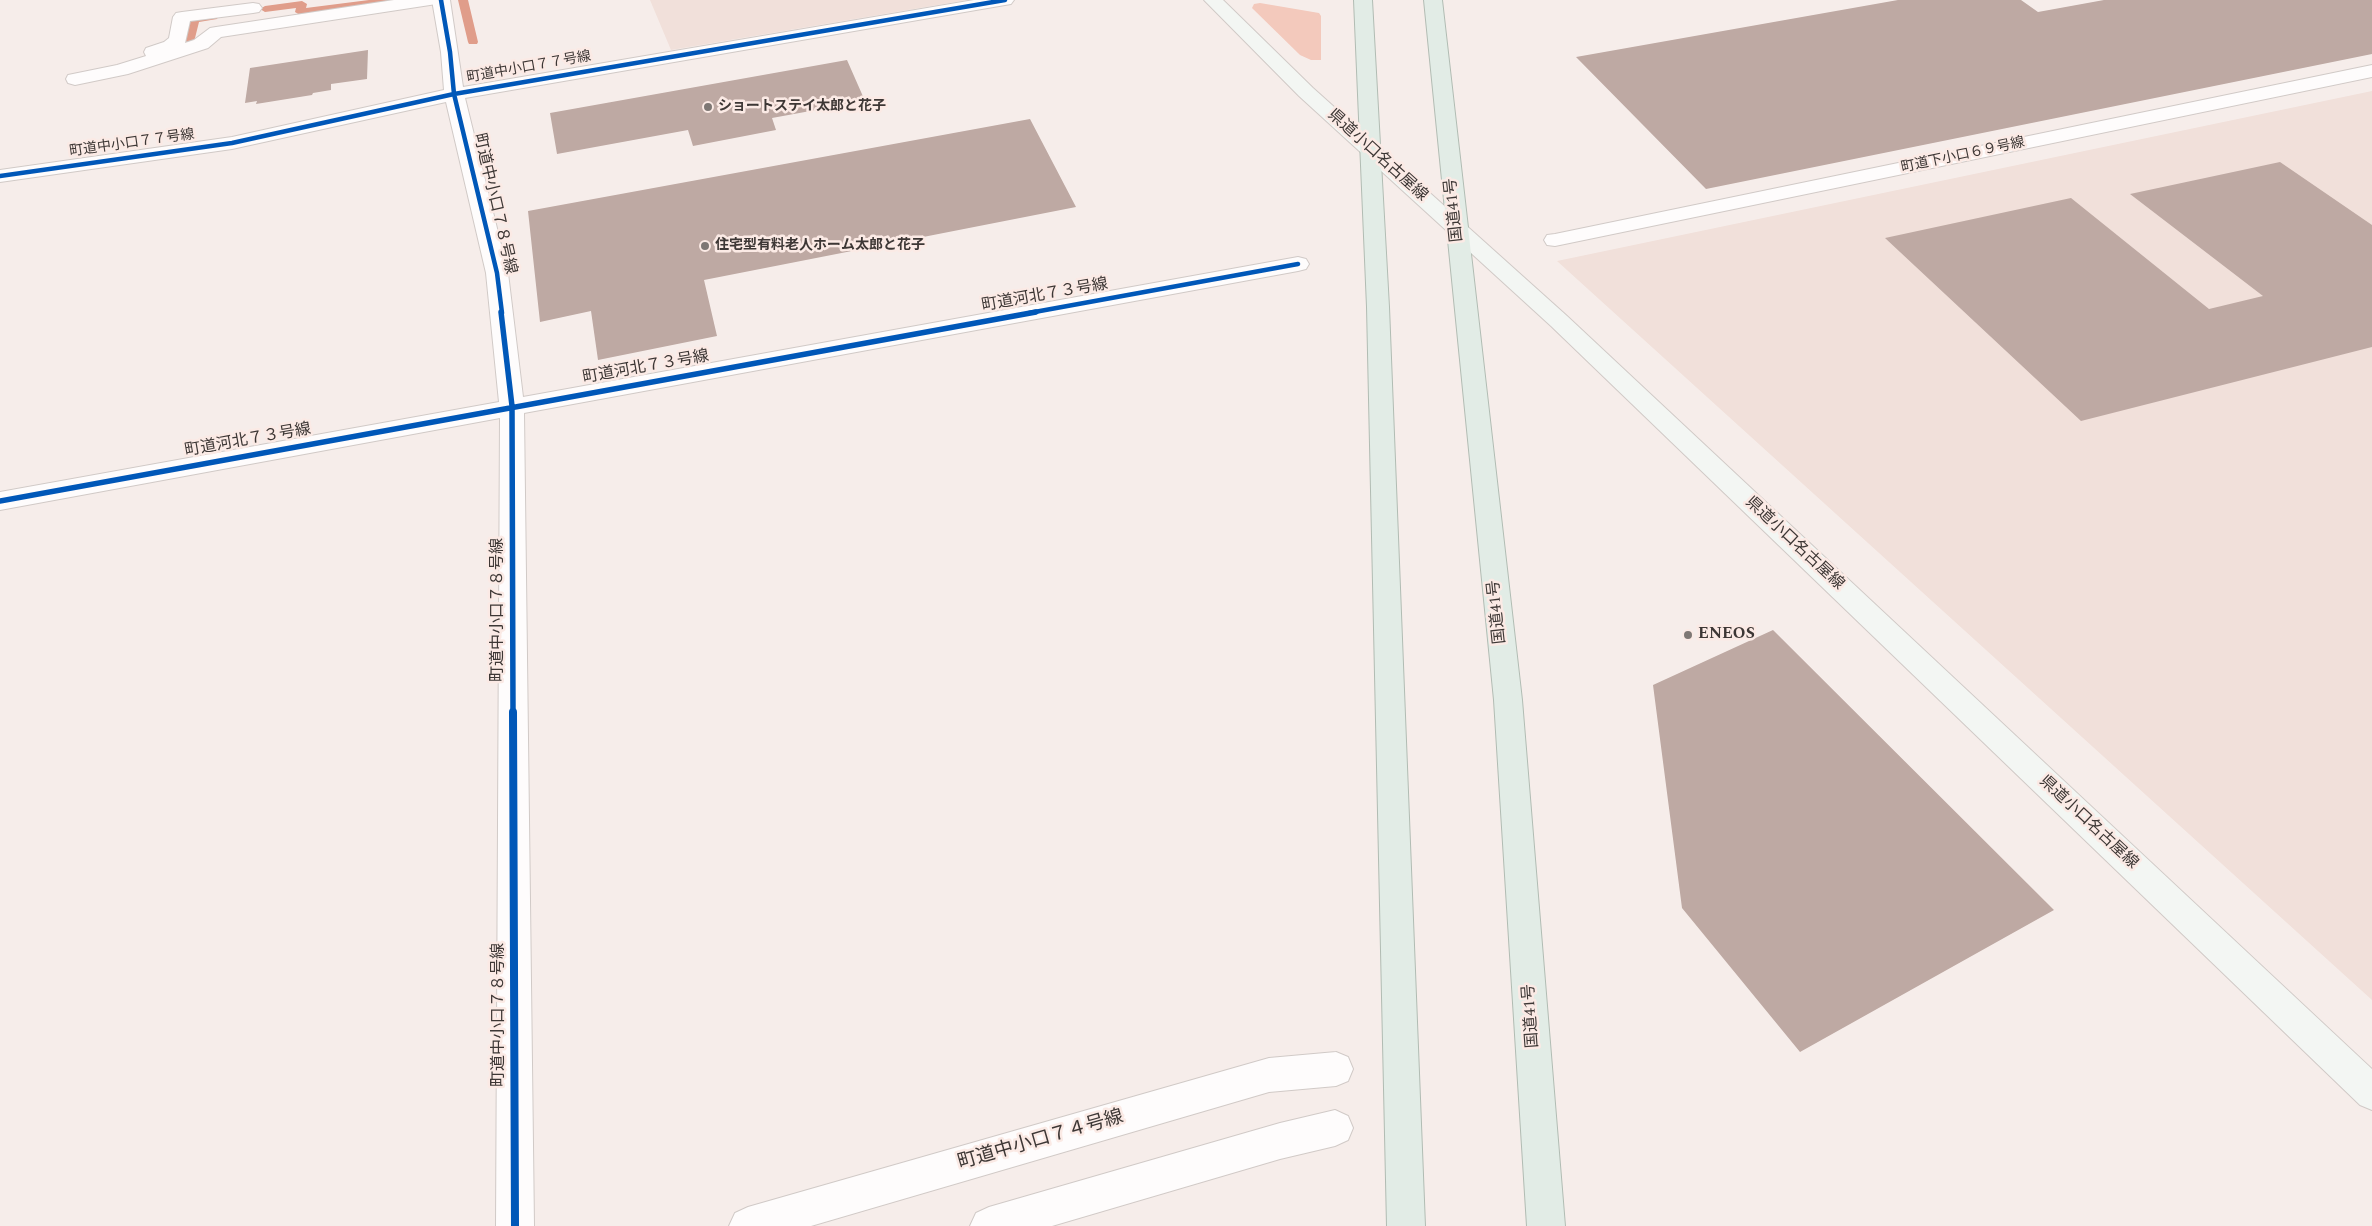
<!DOCTYPE html>
<meta charset="utf-8">
<style>
body{margin:0}
canvas{display:block;background:#f6edea}
</style>
<canvas width="2372" height="1226"></canvas>
<script>
const g = document.querySelector('canvas').getContext('2d');
g.lineJoin = 'round';
function fillPath(path, color) {
  g.fillStyle = color;
  g.fill(path, 'evenodd');
}
function toPath(rows) {
  const path = new Path2D();
  for (const r of rows) {
    path.moveTo(r[0], r[1]);
    for (let i = 2; i < r.length; i += 2) path.lineTo(r[i], r[i + 1]);
  }
  return path;
}
function strokePath(path, color, width, dash) {
  g.strokeStyle = color;
  g.lineWidth = width;
  g.lineCap = dash ? 'butt' : 'round';
  g.setLineDash(dash || []);
  g.stroke(path);
}
function drawText(font, color, halo, rows, align = 'center') {
  g.font = font + ' Spectral,"Noto Sans JP",serif';
  g.lineWidth = 5;
  g.setLineDash([]);
  g.textBaseline = 'middle';
  g.strokeStyle = halo;
  g.fillStyle = color;
  for (const [text, x, y, turn = 0] of rows) {
    g.save();
    g.translate(x, y);
    g.rotate((+turn || 0) * Math.PI / 180);
    g.textAlign = isNaN(turn) ? turn : align;
    if (halo) g.strokeText(text, 0, 0);
    g.fillText(text, 0, 0);
    g.restore();
  }
}
const built = toPath([
 [650,0,967,0,671,50],
 [2372,91,2372,1000,1557,261]
]);
const green = toPath([
 [1260,3,1319,13,1321,16,1321,60,1311,60,1300,55,1252,8,1254,4]
]);
const stream = toPath([
 [369,0,398,0,393,3,300,15,295,12,296,8,265,12,260,9,265,6,302,1,307,4,306,8,369,0],
 [458,0,468,0,478,42,477,44,469,44,468,42,458,0],
 [213,14,218,17,217,19,199,22,194,42,182,44,181,42,185,38,190,17,213,14]
]);
const building = toPath([
 [1898,0,2021,0,2038,12,2104,0,2372,0,2372,54,1706,189,1576,57],
 [368,50,367,79,331,84,331,90,313,93,312,95,256,104,257,101,245,103,250,68],
 [847,60,865,101,772,118,776,130,693,146,688,130,557,154,550,113],
 [1030,119,1076,207,704,280,717,336,598,360,591,311,540,322,528,211],
 [2280,162,2372,225,2372,347,2081,421,1885,238,2071,198,2209,309,2263,296,2130,194],
 [1773,630,2054,910,1800,1052,1682,908,1653,685]
]);
const service = toPath([
 [394,0,439,0,436,4,430,5,221,37,208,48,128,74,75,85,68,83,66,79,68,75,117,65,146,56,144,52,146,48,164,42,169,38,173,17,176,13,182,12,253,3,259,4,262,8,259,12,253,13,190,21,185,43,194,40,210,28,216,27,394,0]
]);
const minor = toPath([
 [432,0,450,0,463,87,974,0,1014,0,1011,4,1005,5,465,98,508,273,523,397,1298,257,1306,259,1309,264,1306,269,1298,271,524,413,534,1226,496,1226,500,418,0,510,0,492,499,402,486,273,446,102,232,149,0,182,0,170,232,137,444,90,441,52,432,0],
 [2372,65,2372,77,1555,246,1547,245,1544,240,1547,235,1555,234,2372,65],
 [1336,1052,1348,1057,1353,1069,1348,1081,1336,1086,1269,1092,811,1226,729,1226,735,1213,748,1207,1269,1058,1336,1052],
 [1335,1110,1348,1116,1353,1128,1348,1140,1335,1146,1280,1159,1052,1226,970,1226,976,1213,989,1207,1280,1123,1335,1110]
]);
const secondary = toPath([
 [1204,0,1223,0,1313,88,1567,316,2372,1069,2372,1110,2360,1105,1551,326,1299,96,1204,0]
]);
const trunk = toPath([
 [1354,0,1372,0,1389,307,1425,1226,1387,1226,1367,307,1354,0],
 [1424,0,1442,0,1522,700,1565,1226,1527,1226,1494,700,1424,0]
]);
const cyclewayFar2 = toPath([
 [441,0,450,52,454,94,497,273,502,313],
 [0,176,232,143,454,94,1005,0],
 [1029,313,1298,264]
]);
const cyclewayFar1 = toPath([
 [501,312,512,406,513,714],
 [0,501,1036,312]
]);
const cycleway = toPath([
 [513,712,515,1226]
]);
const markers = [
 [708,107,5,"#7e7774"],
 [705,246,5,"#7e7774"],
 [1688,635,5,"#7e7774"]
];
const farStreetnames = [
 ["町道中小口７７号線",529,68,-10],
 ["町道中小口７７号線",132,144,-8],
 ["町道下小口６９号線",1963,156,-12]
];
const farPoinames = [
 ["ショートステイ太郎と花子",718,107],
 ["住宅型有料老人ホーム太郎と花子",715,246]
];
const streetNames = [
 ["県道小口名古屋線",1377,156,42],
 ["町道中小口７８号線",494,204,77],
 ["国道41号",1455,210,-96],
 ["町道河北７３号線",1045,296,-10],
 ["町道河北７３号線",646,368,-10],
 ["町道河北７３号線",248,441,-10],
 ["県道小口名古屋線",1794,544,43],
 ["町道中小口７８号線",499,610,-90],
 ["国道41号",1498,612,-96],
 ["県道小口名古屋線",2088,823,43],
 ["町道中小口７８号線",500,1015,-90],
 ["国道41号",1532,1016,-94]
];
const poiNames = [
 ["ENEOS",1698,635]
];
const nearStreetnames = [
 ["町道中小口７４号線",1041,1141,-16]
];
fillPath(built, '#f1e0da');
fillPath(green, '#f3c9bc');
fillPath(stream, '#e09d8a');
fillPath(building, '#bea9a3');
strokePath(service, '#d1cac7', 2);
strokePath(minor, '#d1cac7', 2);
strokePath(secondary, '#d1cac7', 2);
strokePath(trunk, '#b1bcb3', 2);
fillPath(service, '#fefcfc');
fillPath(minor, '#fefcfc');
fillPath(secondary, '#f3f6f3');
fillPath(trunk, '#e2ece6');
strokePath(cyclewayFar2, '#0057b8', 4.5);
strokePath(cyclewayFar1, '#0057b8', 5.5);
strokePath(cycleway, '#0057b8', 8);
for (const [x, y, r, color] of markers) {
  const dot = new Path2D();
  dot.arc(x, y, r, 0, 2 * Math.PI);
  g.fillStyle = color;
  g.fill(dot);
  strokePath(dot, '#fbeae5', 2);
}
drawText('14px', '#3d3735', '#fbeae5', farStreetnames);
drawText('bold 14px', '#3d3735', '#fbeae5', farPoinames, 'left');
drawText('16px', '#3d3735', '#fbeae5', streetNames);
drawText('bold 16px', '#3d3735', '#fbeae5', poiNames, 'left');
drawText('19px', '#3d3735', '#fbeae5', nearStreetnames);
</script>
